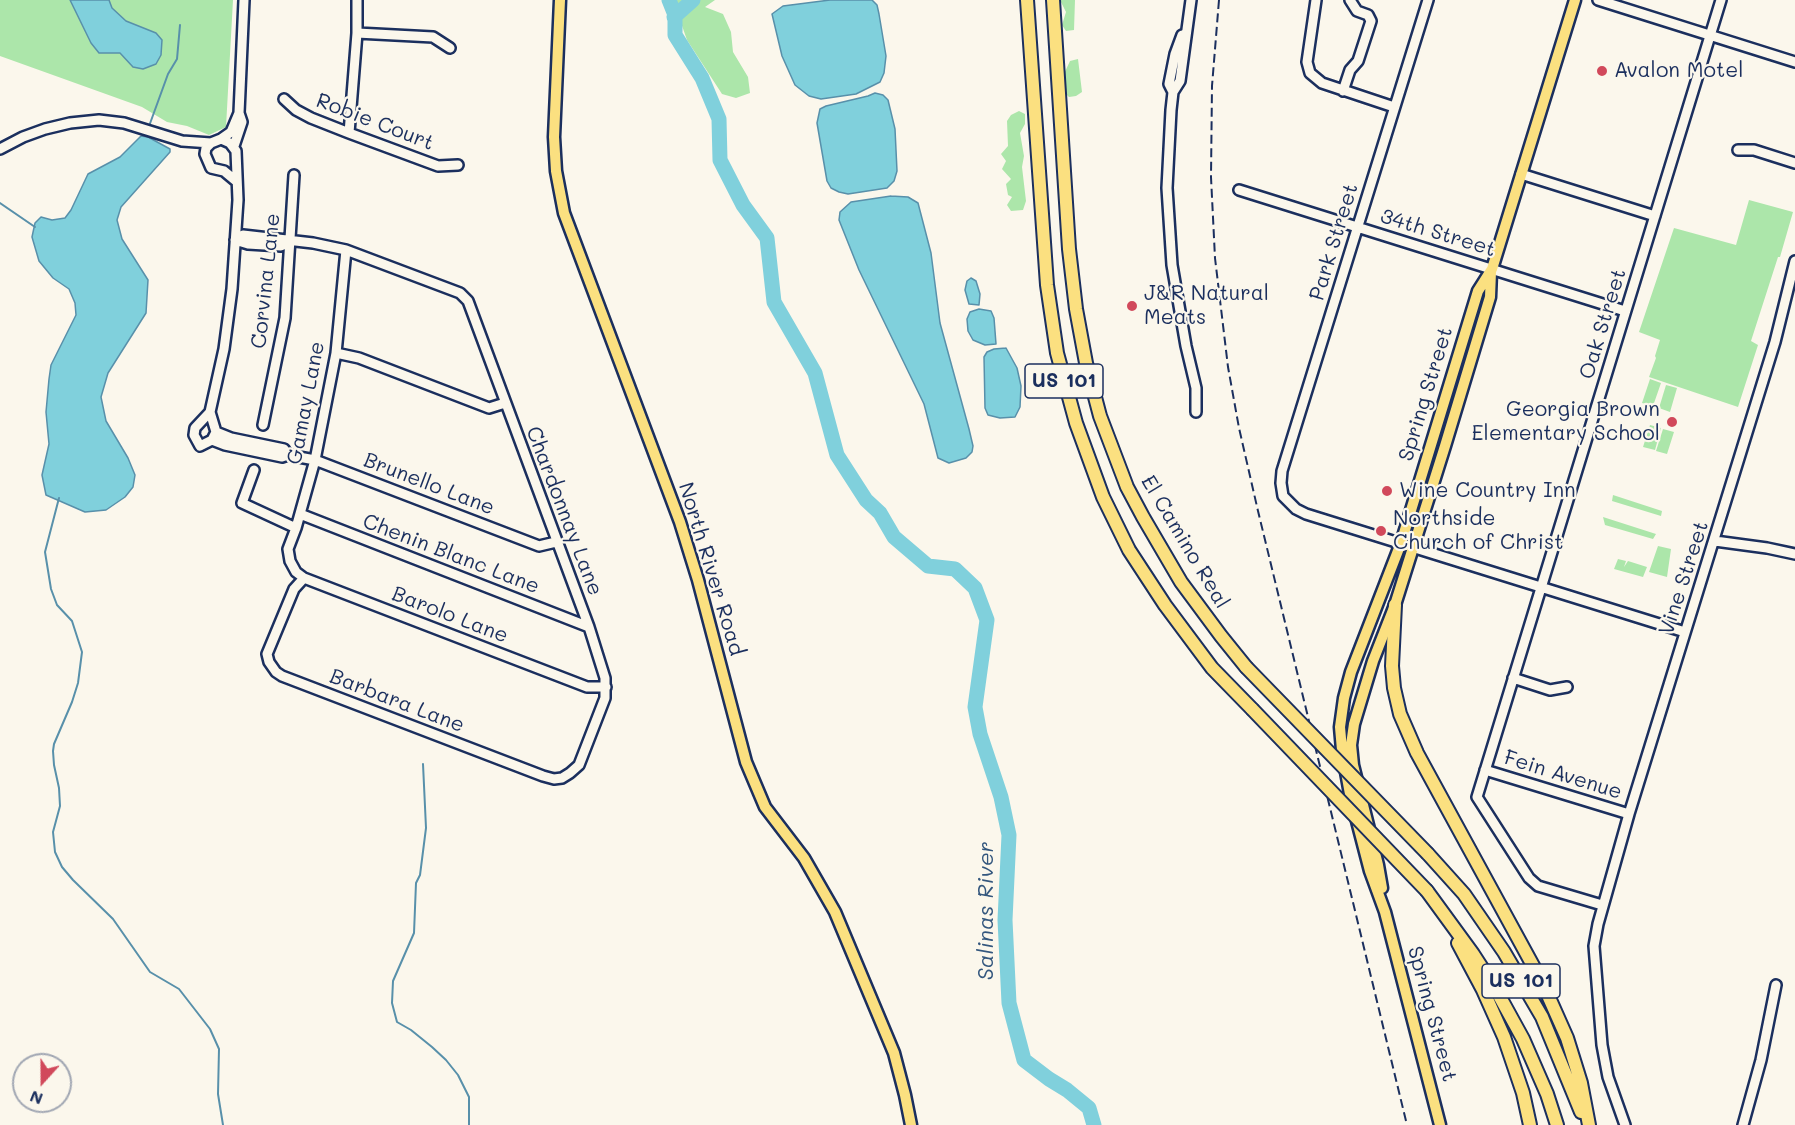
<!DOCTYPE html>
<style>
body{margin:0}
#map{position:relative;width:1795px;height:1125px;overflow:hidden;background:#fbf7ec;font-family:Mali,sans-serif}
canvas{display:block}
.north{position:absolute;left:12px;top:1053px;width:60px;height:60px;box-sizing:border-box;background:#fbf7ec;border:2px solid #a1a7b3;border-radius:50%;rotate:201deg;font-size:16px;font-weight:700;line-height:24px;text-align:center;color:#1b2f5e}
.north::after{content:'';display:block;margin:auto;width:21px;height:27px;background:#d1495b;clip-path:polygon(50% 0,100% 100%,50% 72%,0 100%)}
</style>
<div id="map">
<canvas width="1795" height="1125"></canvas>
<div class="north">N</div>
</div>
<script>
const g = document.querySelector('canvas').getContext('2d');
g.lineJoin = 'round';
function fillPath(path, color) {
  g.fillStyle = color;
  g.fill(path, 'evenodd');
}
function toPath(rows) {
  const path = new Path2D();
  for (const r of rows) {
    path.moveTo(r[0], r[1]);
    for (let i = 2; i < r.length; i += 2) path.lineTo(r[i], r[i + 1]);
  }
  return path;
}
function strokePath(path, color, width, dash) {
  g.strokeStyle = color;
  g.lineWidth = width;
  g.lineCap = dash ? 'butt' : 'round';
  g.setLineDash(dash || []);
  g.stroke(path);
}
function drawText(font, color, halo, rows, align = 'center') {
  g.font = font + ' Mali,sans-serif';
  g.lineWidth = 4.5;
  g.setLineDash([]);
  g.textBaseline = 'middle';
  g.strokeStyle = halo;
  g.fillStyle = color;
  for (const [text, x, y, turn = 0] of rows) {
    g.save();
    g.translate(x, y);
    g.rotate((+turn || 0) * Math.PI / 180);
    g.textAlign = isNaN(turn) ? turn : align;
    if (halo) g.strokeText(text, 0, 0);
    g.fillText(text, 0, 0);
    g.restore();
  }
}
const green = toPath([
 [0,0,233,0,226,127,209,135,187,126,167,122,142,107,0,56],
 [673,0,715,0,705,7,723,14,731,32,733,52,748,77,750,93,736,98,722,94,687,40],
 [1060,0,1075,0,1074,30,1066,31,1062,25,1066,12],
 [1078,59,1082,92,1076,96,1069,97,1060,88,1063,76,1070,61],
 [1019,111,1025,114,1025,124,1020,133,1024,156,1022,167,1026,201,1023,210,1011,211,1007,205,1012,197,1008,195,1006,184,1011,179,1002,169,1006,161,1001,154,1008,146,1007,121,1011,115],
 [1749,200,1793,212,1780,257,1778,257,1751,341,1758,345,1738,407,1649,377,1656,358,1655,356,1660,340,1639,332,1674,228,1736,245],
 [1650,379,1661,383,1653,406,1642,403],
 [1666,385,1677,388,1670,412,1659,408],
 [1650,425,1661,428,1655,450,1643,447],
 [1663,429,1674,432,1667,454,1656,451],
 [1613,495,1662,511,1661,516,1612,501],
 [1603,517,1656,534,1653,539,1605,525],
 [1658,546,1671,549,1667,577,1649,572],
 [1618,559,1626,561,1624,567,1628,561,1647,567,1643,577,1614,569]
]);
const water = toPath([
 [70,0,109,0,112,8,126,21,156,33,162,40,161,55,156,64,143,69,133,67,120,53,99,53,91,43,70,0],
 [830,0,872,0,877,5,879,14,886,56,884,73,880,82,856,94,821,99,809,96,795,85,782,56,772,14,783,6,830,0],
 [875,93,883,95,888,100,895,129,897,171,894,181,887,188,848,194,839,192,831,188,827,181,817,123,820,109,826,106,868,96,875,93],
 [141,136,148,137,170,149,170,152,121,207,117,220,122,239,148,280,146,313,108,373,101,397,106,421,128,458,135,475,133,487,125,497,106,510,85,512,46,495,42,475,49,444,46,412,49,379,51,365,76,315,75,303,69,289,53,278,39,261,32,237,35,223,41,217,52,220,65,218,71,210,88,174,120,157,141,136],
 [891,196,908,197,918,203,931,253,940,323,969,429,973,446,972,452,966,458,949,463,938,458,924,404,859,270,839,220,840,212,851,202,891,196],
 [971,278,976,281,980,294,979,305,969,304,965,290,967,281,971,278],
 [979,309,991,311,994,318,996,344,985,345,973,340,968,331,967,319,970,312,979,309],
 [1006,348,1017,368,1021,386,1020,407,1015,417,1000,418,988,415,985,408,984,357,987,352,994,349,1006,348]
]);
const stream = toPath([
 [148,129,168,74,177,59,180,25],
 [0,203,35,227],
 [59,498,45,552,51,589,57,605,72,621,82,652,78,683,72,702,54,744,53,751,54,765,59,788,60,806,53,832,55,852,62,867,73,880,113,919,150,972,179,989,210,1029,219,1049,218,1094,223,1125],
 [423,764,426,828,420,875,416,883,414,933,393,981,392,1003,397,1022,411,1030,432,1047,446,1060,458,1075,469,1097,469,1125]
]);
const river = toPath([
 [669,0,675,15,675,35,702,78,719,119,720,160,743,205,767,238,774,302,815,373,837,455,866,500,880,513,894,537,928,566,955,569,975,588,987,620,975,707,980,734,1001,797,1009,835,1005,920,1009,1003,1024,1060,1049,1079,1067,1090,1089,1108,1094,1125],
 [674,17,693,0]
]);
const minor = toPath([
 [1191,0,1180,81,1173,92,1171,110,1167,188,1172,265,1186,346,1196,388,1196,412],
 [1316,0,1307,62,1310,73,1322,83,1394,107],
 [1428,0,1282,471,1281,483,1283,496,1296,509,1306,514,1685,632],
 [1598,0,1795,62],
 [357,33,433,37,450,48],
 [1343,91,1350,70,1358,61,1371,21,1368,15,1357,11,1350,0],
 [1173,92,1169,84,1175,54,1182,35],
 [284,99,296,110,311,118,349,133,438,166,458,165],
 [349,133,357,33,357,0],
 [234,146,242,122,239,113,244,0],
 [0,149,23,137,45,129,70,123,99,120,124,123,182,141,211,143],
 [1738,150,1754,150,1795,163],
 [1521,174,1655,216],
 [236,181,224,171,211,168,205,154,206,148,211,143,221,139,231,132,239,113],
 [1239,190,1625,311],
 [235,240,243,235,313,243,346,250,460,293,468,301,589,627,605,678,605,698,579,765,570,773,562,778,554,779,543,776,282,676,276,672,269,662,267,654,294,589,304,578],
 [235,240,248,244,281,246,290,242],
 [346,250,336,353,315,460,296,528,288,549,290,561,296,572,304,578,587,687,606,687],
 [336,353,359,358,489,408,505,403],
 [210,412,195,428,194,435,200,446,212,440,216,432,210,412,224,349,232,289,238,200,236,151,230,143,221,139],
 [263,425,285,318,294,175],
 [216,432,231,438,284,449,288,455],
 [212,440,225,445,282,457,288,455,315,460,539,546,556,542],
 [254,470,242,503,296,528],
 [300,514,589,627],
 [1715,541,1767,548,1795,554],
 [1513,678,1550,690,1567,687],
 [1485,770,1629,814],
 [1602,905,1538,886,1529,878,1477,797,1721,0],
 [1625,1125,1608,1077,1602,1045,1594,946,1598,924,1629,814,1775,342,1795,261],
 [1743,1125,1761,1060,1776,985]
]);
const major = toPath([
 [560,0,554,137,556,171,564,213,680,522,698,580,746,762,765,807,804,858,835,912,894,1053,905,1095,911,1125],
 [1382,888,1378,865,1353,765,1351,745,1354,724,1373,661,1395,605,1445,446,1490,297,1491,272],
 [1440,1125,1385,912,1370,871,1350,794,1342,750,1340,727,1344,698,1351,672,1401,543,1478,291,1492,269,1575,0]
]);
const highway = toPath([
 [1027,0,1047,285,1057,353,1076,423,1103,497,1129,550,1165,605,1212,668,1252,709],
 [1053,0,1069,249,1076,309,1086,363,1100,416,1127,487,1143,517,1181,582,1221,636,1246,667],
 [1395,605,1392,666,1394,688,1400,714,1417,753,1543,984,1567,1038,1581,1083,1589,1125],
 [1428,854,1464,894,1504,952,1542,1017,1581,1112],
 [1427,891,1473,954,1495,988,1523,1039,1547,1094,1557,1125],
 [1458,943,1483,990,1504,1037,1523,1093,1530,1125]
]);
const rail = toPath([
 [1219,0,1212,86,1211,177,1215,258,1228,367,1239,428,1258,511,1407,1125]
]);
const highwayBridge = toPath([
 [1246,667,1428,854],
 [1252,709,1427,891]
]);
const markers = [
 [1602,71,6,"#d1495b"],
 [1132,306,6,"#d1495b"],
 [1672,422,6,"#d1495b"],
 [1387,491,6,"#d1495b"],
 [1381,531,6,"#d1495b"]
];
const shields = [
 [1064,381,78],
 [1521,981,78]
];
const shieldNames = [
 ["US 101",1064,381],
 ["US 101",1521,981]
];
const poiNames = [
 ["Avalon Motel",1614,71],
 ["J&R Natural",1144,294],
 ["Meats",1144,318],
 ["Georgia Brown",1660,410,"right"],
 ["Elementary School",1660,434,"right"],
 ["Wine Country Inn",1399,491],
 ["Northside",1393,519],
 ["Church of Christ",1393,543]
];
const streetNames = [
 ["Robie Court",375,122,21],
 ["34th Street",1438,233,17],
 ["Park Street",1334,242,-73],
 ["Corvina Lane",266,281,-84],
 ["Oak Street",1603,324,-73],
 ["Spring Street",1426,394,-73],
 ["Gamay Lane",306,403,-79],
 ["Brunello Lane",429,484,21],
 ["Chardonnay Lane",564,511,69],
 ["El Camino Real",1185,542,59],
 ["Chenin Blanc Lane",451,554,21],
 ["North River Road",711,569,73],
 ["Vine Street",1684,578,-72],
 ["Barolo Lane",450,615,21],
 ["Barbara Lane",397,701,21],
 ["Fein Avenue",1563,775,17],
 ["Spring Street",1432,1014,75]
];
const waterNames = [
 ["Salinas River",986,911,-90]
];
fillPath(green, '#ace6aa');
fillPath(water, '#80d0dc');
strokePath(water, '#5890aa', 1.5);
strokePath(stream, '#5890aa', 2);
strokePath(river, '#80d0dc', 15);
strokePath(minor, '#1b2f5e', 14);
strokePath(major, '#1b2f5e', 15);
strokePath(highway, '#1b2f5e', 16);
strokePath(minor, '#fbf7ec', 9);
strokePath(major, '#fbe080', 10);
strokePath(highway, '#fbe080', 12);
strokePath(rail, '#1b2f5e', 2, [9, 4.5]);
strokePath(highwayBridge, '#1b2f5e', 16, []);
strokePath(highwayBridge, '#fbe080', 12);
for (const [x, y, r, color] of markers) {
  const dot = new Path2D();
  dot.arc(x, y, r, 0, 2 * Math.PI);
  g.fillStyle = color;
  g.fill(dot);
  strokePath(dot, '#fbf7ec', 2);
}
for (const [x, y, w] of shields) {
  const box = new Path2D();
  box.roundRect(x - w / 2, y - 17, w, 34, 4.5);
  g.fillStyle = '#fbf7ec';
  g.fill(box);
  strokePath(box, '#1b2f5e', 1.5);
}
drawText('bold 20px', '#1b2f5e', null, shieldNames);
drawText('21px', '#1b2f5e', '#fbf7ec', poiNames, 'left');
drawText('21px', '#1b2f5e', '#fbf7ec', streetNames);
drawText('italic 22px', '#34577e', '#fbf7ec', waterNames);
</script>
